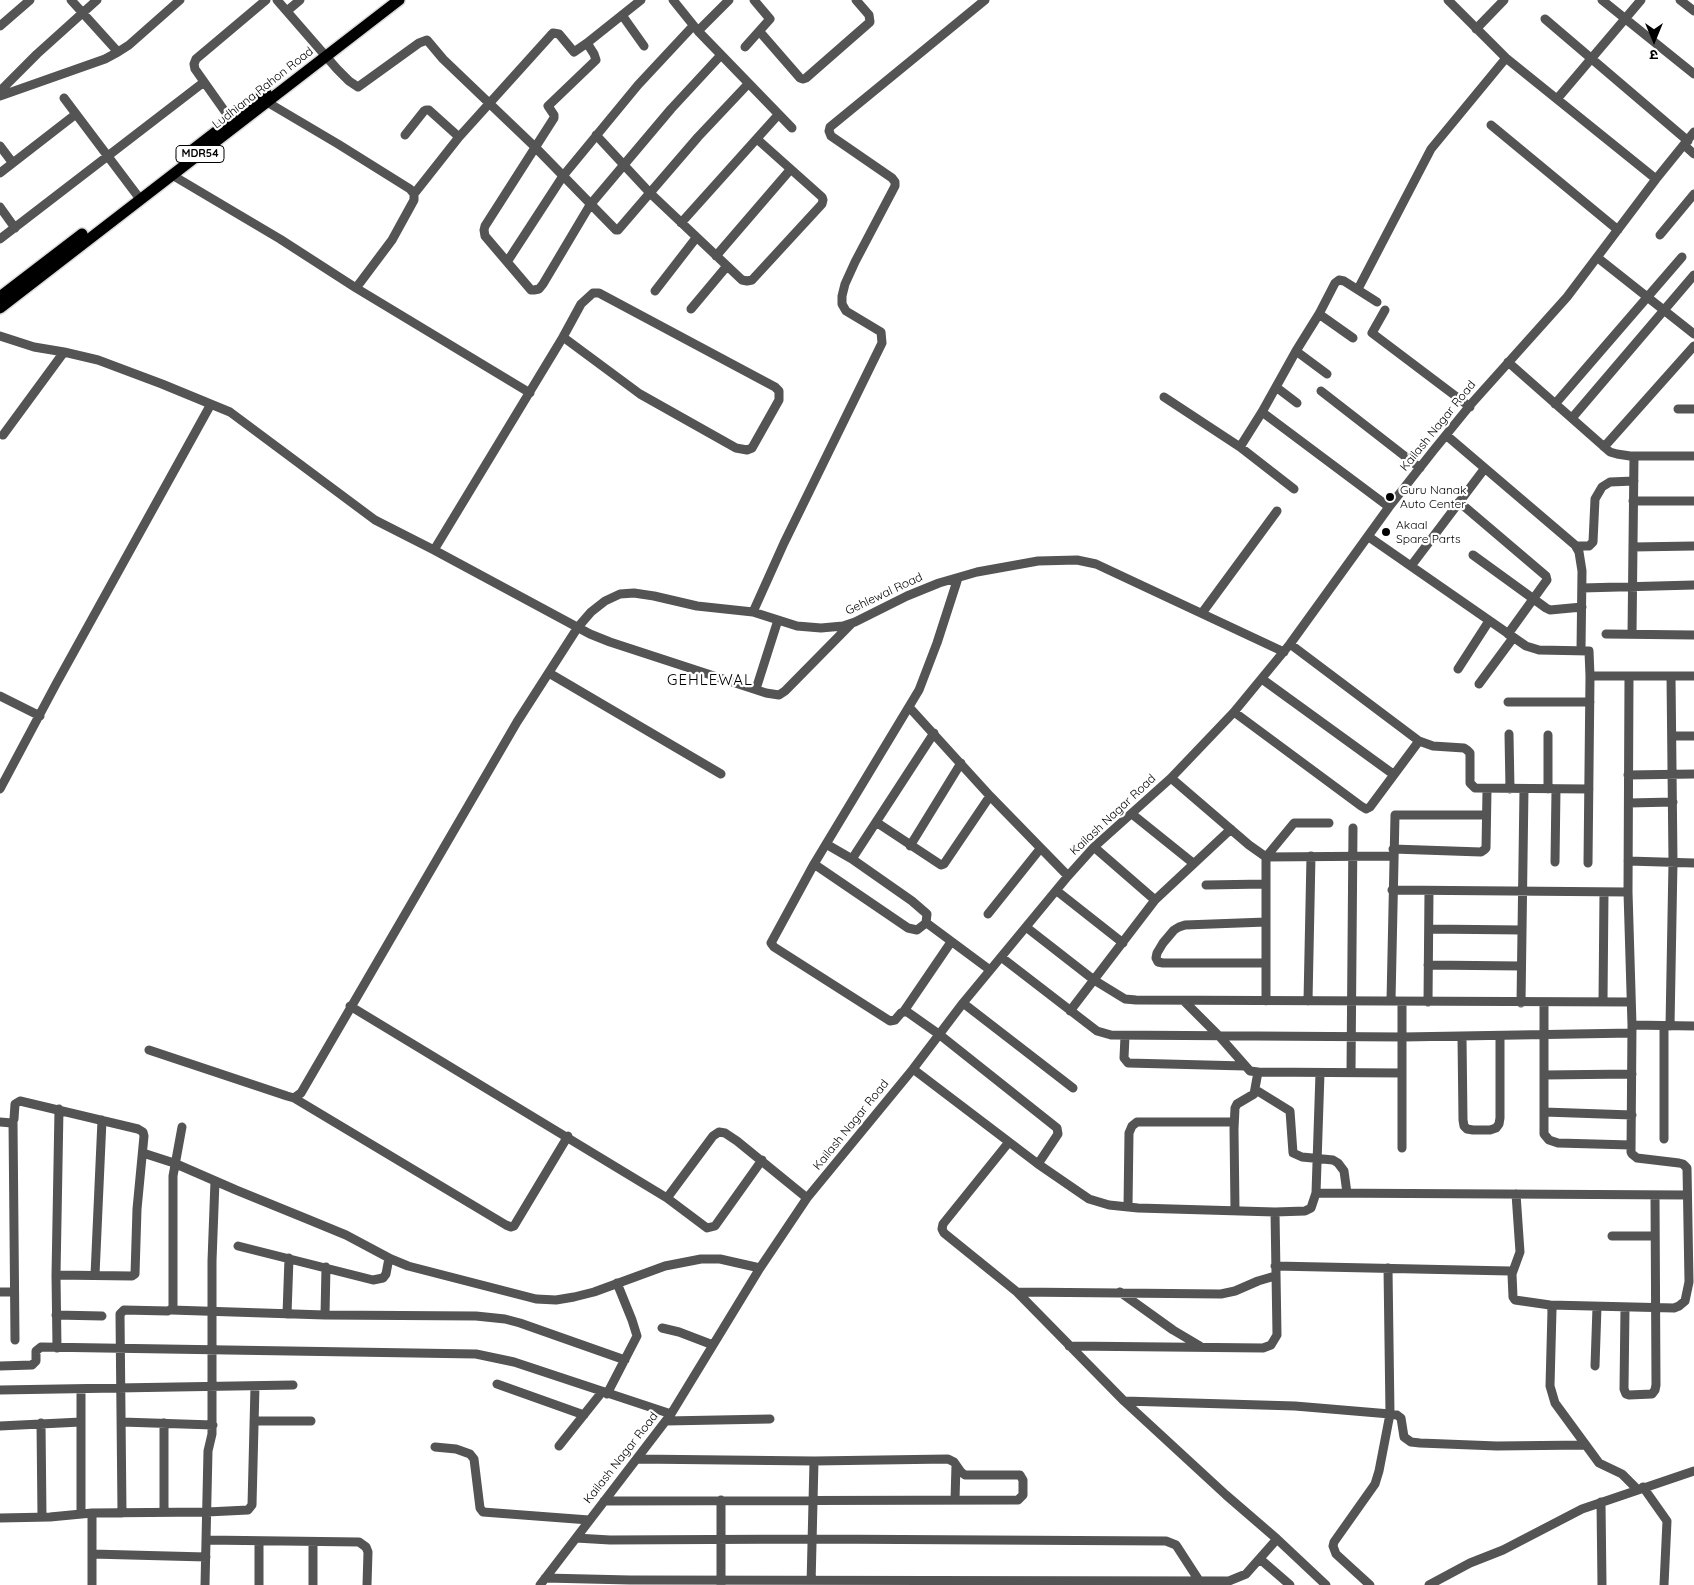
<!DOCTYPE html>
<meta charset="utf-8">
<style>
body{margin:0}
#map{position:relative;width:1694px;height:1585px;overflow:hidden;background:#fff;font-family:Quicksand,"Noto Sans Devanagari",sans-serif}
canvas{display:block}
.north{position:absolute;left:1629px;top:15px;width:50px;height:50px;-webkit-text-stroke:4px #fff;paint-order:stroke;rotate:180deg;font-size:14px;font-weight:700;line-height:20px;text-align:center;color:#000}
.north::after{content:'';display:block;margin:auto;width:18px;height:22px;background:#000;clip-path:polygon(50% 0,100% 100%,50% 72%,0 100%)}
</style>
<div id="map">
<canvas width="1694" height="1585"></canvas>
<div class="north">उ</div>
</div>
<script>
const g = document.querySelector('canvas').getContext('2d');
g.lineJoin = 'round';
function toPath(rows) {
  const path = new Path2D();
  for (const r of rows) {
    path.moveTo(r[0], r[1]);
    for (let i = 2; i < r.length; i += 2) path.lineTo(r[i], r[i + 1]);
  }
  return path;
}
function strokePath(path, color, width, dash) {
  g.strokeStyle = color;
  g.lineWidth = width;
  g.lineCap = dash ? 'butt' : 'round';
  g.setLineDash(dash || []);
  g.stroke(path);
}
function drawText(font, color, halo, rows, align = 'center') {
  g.font = font + ' Quicksand,sans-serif';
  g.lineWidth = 4.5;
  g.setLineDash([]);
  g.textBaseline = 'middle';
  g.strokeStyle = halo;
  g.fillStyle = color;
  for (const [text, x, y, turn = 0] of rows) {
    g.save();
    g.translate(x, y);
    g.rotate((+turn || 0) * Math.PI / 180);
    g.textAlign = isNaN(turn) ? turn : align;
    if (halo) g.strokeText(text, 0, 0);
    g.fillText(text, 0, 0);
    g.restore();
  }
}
const minor = toPath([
 [71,0,118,52],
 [277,0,337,69,349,81,358,87,419,43,427,40,443,59,535,147,616,230,618,230,698,137,748,84],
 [641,0,587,43,594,54,596,60,548,106,554,115,554,118,485,226,484,230,485,236,531,290,534,290,539,289,543,284,590,205,671,109,721,55],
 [673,0,698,31,792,128],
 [1448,0,1506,58,1656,179],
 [1602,0,1694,74],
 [1680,0,1694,11],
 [287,11,300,0],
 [622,15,644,46],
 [1545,19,1688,141],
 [0,26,30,0],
 [1476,29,1504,0],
 [698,31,729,0],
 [760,32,800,78,803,79,806,78,870,22,869,15,856,0],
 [745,47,770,19,754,0],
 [0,91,37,54,97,0],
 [0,96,105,59,118,52,129,45,180,0],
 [64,98,140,199],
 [1557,99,1641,0],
 [267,102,338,144,410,189,414,194,414,200,392,240,356,288],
 [231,120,195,69,194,64,196,59,266,0],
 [1491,125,1618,230],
 [405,135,424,111,426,110,429,110,459,137],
 [596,135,650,193,742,280,747,281,752,280,822,204,823,200,822,197,757,139],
 [1684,145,1694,154],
 [0,146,12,162],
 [0,173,76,114],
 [172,175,280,239,356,288,530,393],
 [414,194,459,137,551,35,553,33,559,34,574,52,587,43],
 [0,207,15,228],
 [681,223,778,115],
 [1660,235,1694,194],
 [0,239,204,82],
 [716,256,790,170],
 [1598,258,1694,334],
 [507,262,563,176,638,85,693,26],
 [1358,289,1431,149,1506,58],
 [655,291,696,238],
 [691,309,727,266],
 [1385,310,1372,333,1470,407],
 [1319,314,1353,338],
 [0,336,34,347,64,352,98,360,162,384,230,412,375,520,434,550,590,634,610,642,766,693,779,695,785,691,851,624],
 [1296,351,1327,374],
 [1508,362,1610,452,1617,454,1630,456,1694,456],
 [1276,387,1297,403],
 [1321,391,1420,468],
 [1164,397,1240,447,1294,489],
 [1555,404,1682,257],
 [1678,409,1694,409],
 [1262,412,1389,507],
 [1572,418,1694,275],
 [3,435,64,352],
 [1446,435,1575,545,1579,552,1582,571,1581,650],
 [1240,447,1262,412,1296,351,1319,314,1335,283,1339,280,1344,281,1377,302],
 [1604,447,1694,346],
 [1633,501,1694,501],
 [1459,502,1546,576,1547,580,1544,584,1508,634],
 [1369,537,1526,646,1539,650,1589,651,1590,676,1694,676],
 [1576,546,1589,546,1593,542,1595,499,1602,487,1610,482,1634,481],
 [1633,547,1694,546],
 [434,550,563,337,640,394,736,448,747,450,752,448,779,400,779,391,775,387,599,293,593,293,581,304,563,337],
 [1473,555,1546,608,1550,610,1582,607],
 [1411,566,1485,468],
 [958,578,937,643,919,690,814,864,771,943,774,947,890,1021,895,1020,901,1013,906,1011,940,1035,1057,1128,1058,1134,1038,1164],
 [1582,588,1694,585],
 [753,612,784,543,882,343,881,332,846,311,842,304,842,296,845,284,855,262,895,186,895,182,892,178,831,136,829,131,830,127,985,0],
 [1202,613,1277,511],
 [1606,634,1694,635],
 [1632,634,1634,456],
 [1290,644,1419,741,1433,746,1464,748,1467,750,1470,753,1470,783,1475,788,1589,789],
 [1458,669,1489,621],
 [549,673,721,774],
 [1262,679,1393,774],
 [1479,684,1513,638],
 [756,689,778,620],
 [0,696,40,716],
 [1508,702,1590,702],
 [909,707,990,796,1068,876],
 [1234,712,1361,806,1366,809,1370,807,1419,741],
 [1509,734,1510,789],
 [1672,736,1694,736],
 [1628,775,1694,774],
 [1171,778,1249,845,1266,857,1393,856],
 [0,789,56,684,211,404],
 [1548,789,1548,735],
 [1629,803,1673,802],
 [1132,814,1193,863],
 [876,822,941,865,944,864,990,796],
 [826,844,852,859,912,901,927,914,926,923,928,924,990,970],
 [910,846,961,763],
 [1094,847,1155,900],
 [1393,849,1481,852,1484,850,1486,848,1487,790],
 [852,859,934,733],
 [1628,861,1694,863],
 [1555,862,1556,789],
 [1588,863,1590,676],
 [814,864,908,928,917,930,926,923],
 [1206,885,1265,884],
 [1392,890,1628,892],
 [1057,891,1123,943],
 [988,914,1040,849],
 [1266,922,1185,925,1179,927,1174,930,1163,943,1157,953,1156,958,1158,962,1163,963,1266,963],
 [1026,927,1094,980,1125,999,1136,1000,1631,1002],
 [1429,929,1522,930],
 [1001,957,1097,1031,1111,1035,1403,1037,1632,1033],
 [1428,965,1521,966],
 [1184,1001,1220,1037,1250,1071,1258,1072,1402,1073],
 [1266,1001,1266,857,1294,823,1329,823],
 [1308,1001,1311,856],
 [1391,1001,1395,815,1486,815],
 [1428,1002,1429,891],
 [1603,1002,1604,892],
 [963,1003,1073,1088],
 [1521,1003,1524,789],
 [1544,1003,1544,1134,1549,1140,1558,1143,1631,1145],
 [350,1006,667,1198,707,1228,715,1226,762,1160],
 [904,1011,951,942],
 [1070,1011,1155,900,1231,829],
 [1632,1025,1694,1026],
 [1664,1026,1664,1139],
 [1670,1026,1673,862,1671,676],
 [1125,1036,1124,1058,1128,1063,1245,1066],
 [1462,1037,1463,1120,1464,1126,1467,1129,1473,1130,1490,1130,1496,1128,1499,1124,1500,1118,1500,1037],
 [149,1050,287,1096,294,1098,301,1093,517,722,578,627,591,612,605,601,620,594,634,593,654,596,697,606,753,612,797,626,821,628,843,626,855,622,907,596,939,583,977,572,1038,561,1077,560,1096,564,1284,652],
 [913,1069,1038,1164,1089,1199,1109,1205,1138,1208,1275,1212,1305,1211,1311,1208,1316,1193,1320,1073],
 [1351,1072,1353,828],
 [1544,1075,1632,1074],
 [1256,1090,1290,1111,1293,1153,1302,1157,1333,1160,1338,1163,1344,1171,1347,1193],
 [294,1098,506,1225,511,1227,514,1226,568,1136],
 [1544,1112,1632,1115],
 [13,1121,15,1340],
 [0,1122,12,1123,14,1119,15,1104,20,1101,138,1129,143,1132,144,1136,137,1209,135,1274,132,1276,56,1275,57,1348],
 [1009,1142,943,1224,942,1229,944,1233,1017,1292,1124,1401,1226,1495,1277,1539,1326,1585],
 [1402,1148,1402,1002],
 [143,1153,174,1163,236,1190,312,1221,346,1235,391,1259,408,1266,536,1299,556,1300,574,1297,594,1292,665,1266,701,1259,720,1259,760,1268],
 [1316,1193,1687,1195],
 [667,1198,713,1136,719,1132,725,1133,737,1141,807,1198],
 [1128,1207,1129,1133,1132,1126,1137,1122,1234,1122],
 [1235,1210,1234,1129,1235,1108,1237,1104,1254,1094,1258,1072],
 [1612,1236,1655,1236],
 [238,1246,373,1280,383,1278,386,1274,389,1258],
 [1275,1266,1510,1271,1512,1274,1513,1297,1515,1300,1550,1305,1552,1310,1550,1386,1555,1403,1599,1463,1622,1474,1637,1489],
 [1512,1274,1520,1252,1516,1194],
 [56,1275,59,1109],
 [95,1275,102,1120],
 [0,1292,14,1292],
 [1017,1292,1221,1294,1235,1291,1258,1281,1275,1276],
 [1120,1292,1173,1330,1200,1346],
 [1550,1305,1674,1308,1679,1306,1685,1301,1689,1282,1687,1168,1683,1164,1679,1163,1637,1158,1632,1154,1631,1152,1632,1025,1628,892,1629,676],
 [1625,1308,1624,1389,1626,1394,1629,1395,1652,1394,1655,1390,1656,1385,1655,1195],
 [171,1310,325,1315,476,1316,505,1319,520,1323,625,1360],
 [287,1314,289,1258],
 [56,1315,102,1316],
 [325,1315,326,1267],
 [662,1328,679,1332,713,1345],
 [1069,1346,1263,1348,1271,1345,1277,1335,1275,1212],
 [0,1366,32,1365,36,1361,36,1351,41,1347,476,1354,514,1362,671,1414],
 [1595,1366,1597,1307],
 [497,1384,584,1415],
 [81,1389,81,1514],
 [0,1390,293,1385],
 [607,1394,637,1336,632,1320,617,1283],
 [1124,1401,1295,1406,1390,1414,1397,1415,1401,1418,1404,1437,1411,1442,1420,1443,1497,1446,1586,1445],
 [254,1421,311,1421],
 [666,1421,770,1419],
 [122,1422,213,1425],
 [41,1423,42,1517],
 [0,1426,81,1422],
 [559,1446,602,1392],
 [435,1447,456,1449,470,1454,474,1459,480,1508,483,1512,589,1520],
 [1643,1487,1667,1521,1664,1585],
 [955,1500,956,1465],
 [604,1501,1018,1500,1023,1495,1023,1480,1020,1475,965,1475,961,1472,954,1462,948,1459,814,1461,637,1459],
 [1601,1502,1602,1585],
 [164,1512,164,1423],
 [92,1513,92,1585],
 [122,1513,120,1314,124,1310,168,1311,173,1308,173,1176,182,1127],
 [0,1518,50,1517,92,1513,207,1512,248,1510,252,1505,255,1386],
 [576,1538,610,1540,812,1539,1166,1541,1176,1545,1200,1582],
 [206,1540,359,1542,366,1547,368,1552,367,1585],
 [259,1541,259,1585],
 [92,1554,206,1557],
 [1260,1559,1290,1585],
 [545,1578,630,1580,1229,1581,1246,1574,1277,1539],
 [205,1585,208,1451,212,1434,212,1261,215,1181],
 [313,1585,313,1542],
 [540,1585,671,1414,760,1268,807,1198,913,1069,963,1003,1068,876,1094,847,1171,778,1234,712,1290,644,1389,507,1433,451,1472,403,1567,297,1656,179,1694,132],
 [721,1585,721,1500],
 [811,1585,814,1461],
 [1370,1585,1336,1554,1333,1546,1334,1542,1375,1484,1379,1471,1390,1414,1388,1268],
 [1429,1585,1470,1563,1503,1550,1582,1509,1694,1471]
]);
const major = toPath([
 [182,158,266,93],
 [0,297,82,234],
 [0,308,399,0]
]);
const markers = [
 [1390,497,5,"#000"],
 [1386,532,5,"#000"]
];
const shields = [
 [200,154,48]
];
const shieldNames = [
 ["MDR54",200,154]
];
const streetNames = [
 ["Ludhiana Rahon Road",263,88,-38],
 ["Kailash Nagar Road",1438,426,-51],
 ["Gehlewal Road",884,594,-25],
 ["Kailash Nagar Road",1113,815,-43],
 ["Kailash Nagar Road",851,1125,-51],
 ["Kailash Nagar Road",621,1458,-52]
];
const poiNames = [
 ["Guru Nanak",1400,490],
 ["Auto Center",1400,504],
 ["Akaal",1396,525],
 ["Spare Parts",1396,539]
];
const quarterNames = [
 ["GEHLEWAL",710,680]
];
strokePath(major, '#dbdbdb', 14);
strokePath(minor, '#545454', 9);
strokePath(major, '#000', 11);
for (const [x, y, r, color] of markers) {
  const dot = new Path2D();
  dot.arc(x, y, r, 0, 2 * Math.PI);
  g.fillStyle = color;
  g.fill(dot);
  strokePath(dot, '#fff', 2);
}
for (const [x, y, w] of shields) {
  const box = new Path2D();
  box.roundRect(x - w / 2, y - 8.5, w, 17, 4);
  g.fillStyle = '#fff';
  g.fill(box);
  strokePath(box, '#000', 1);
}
drawText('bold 11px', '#000', null, shieldNames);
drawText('12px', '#000', '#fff', streetNames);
drawText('12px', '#000', '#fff', poiNames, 'left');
g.letterSpacing = '1px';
drawText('15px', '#000', '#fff', quarterNames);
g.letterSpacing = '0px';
</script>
